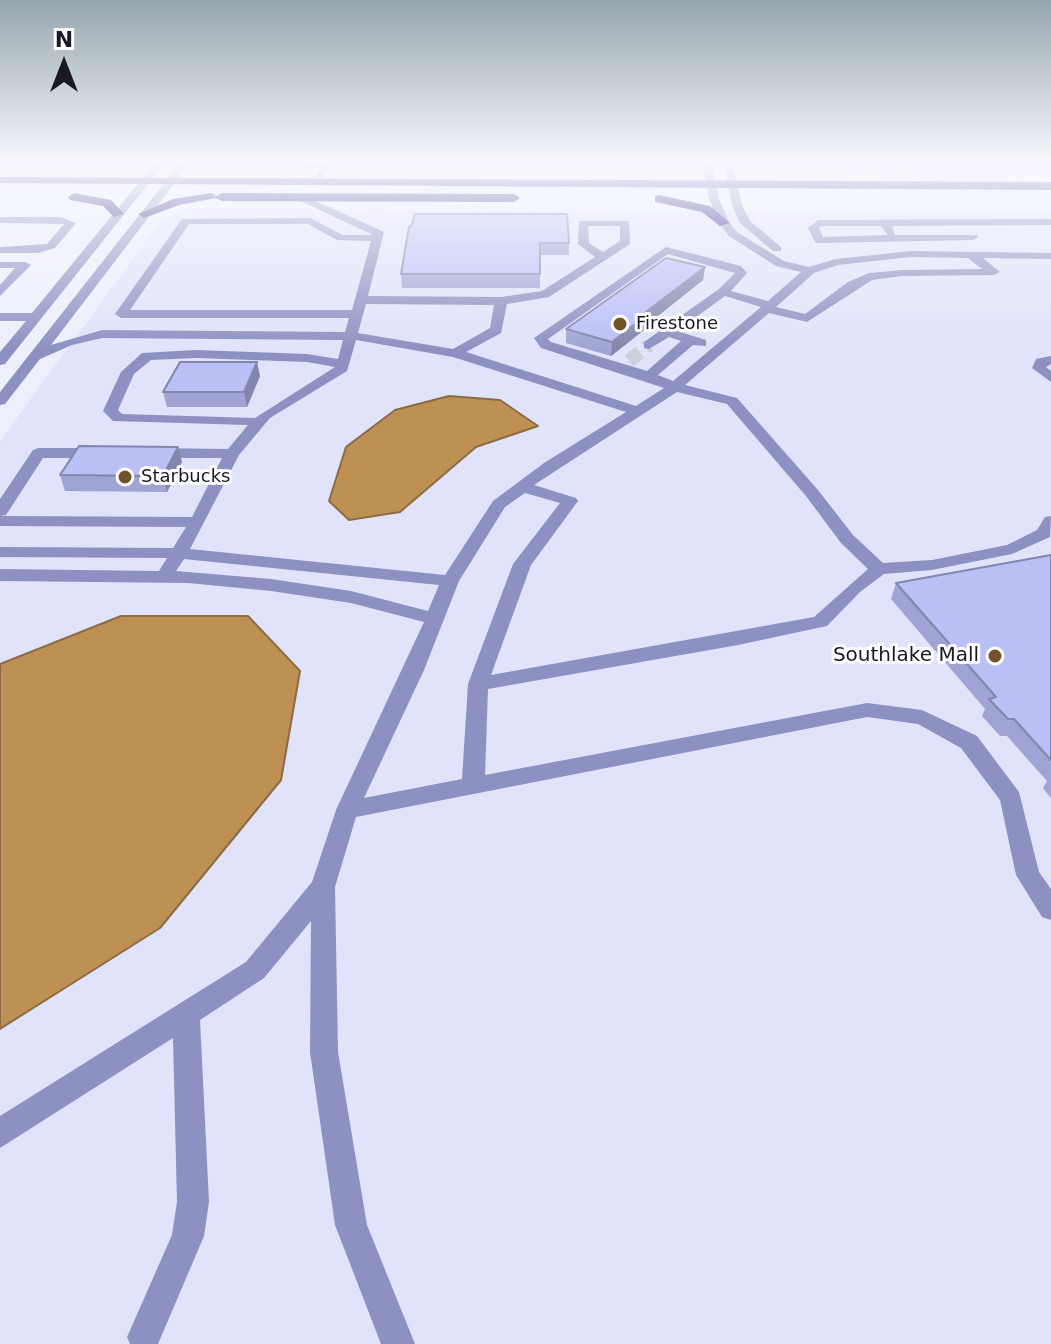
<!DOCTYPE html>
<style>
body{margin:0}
#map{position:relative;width:1051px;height:1344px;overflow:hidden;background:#edeffc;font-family:"DejaVu Sans",sans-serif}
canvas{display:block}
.north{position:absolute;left:24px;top:24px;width:80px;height:80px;-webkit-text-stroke:6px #fff;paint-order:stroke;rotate:0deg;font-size:22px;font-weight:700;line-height:32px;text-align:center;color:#171823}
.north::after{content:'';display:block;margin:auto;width:28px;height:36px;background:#171823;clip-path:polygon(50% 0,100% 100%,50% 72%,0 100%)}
</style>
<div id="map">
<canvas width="1051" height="1344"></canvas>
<div class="north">N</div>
</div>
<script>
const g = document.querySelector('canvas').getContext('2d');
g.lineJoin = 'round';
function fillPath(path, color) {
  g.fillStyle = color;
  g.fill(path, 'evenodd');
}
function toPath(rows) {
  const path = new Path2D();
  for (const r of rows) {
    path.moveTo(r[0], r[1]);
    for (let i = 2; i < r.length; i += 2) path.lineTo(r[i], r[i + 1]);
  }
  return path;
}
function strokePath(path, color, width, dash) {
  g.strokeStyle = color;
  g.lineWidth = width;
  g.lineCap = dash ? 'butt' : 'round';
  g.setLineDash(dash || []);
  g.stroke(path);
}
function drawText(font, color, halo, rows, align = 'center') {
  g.font = font + ' "DejaVu Sans",sans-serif';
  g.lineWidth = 6;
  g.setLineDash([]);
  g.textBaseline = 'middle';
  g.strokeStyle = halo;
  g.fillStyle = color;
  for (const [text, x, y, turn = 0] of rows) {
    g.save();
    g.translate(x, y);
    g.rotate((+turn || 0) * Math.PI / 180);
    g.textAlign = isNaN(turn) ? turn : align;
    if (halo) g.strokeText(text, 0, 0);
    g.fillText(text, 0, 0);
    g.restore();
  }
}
const built = toPath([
 [0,163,1051,163,1051,172,0,169],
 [190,208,1051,212,1051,1344,0,1344,0,441,162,219]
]);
const water = toPath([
 [449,396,500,400,538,426,476,447,400,512,349,520,329,501,346,447,395,410,449,396],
 [121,616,248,616,300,671,281,780,160,928,0,1029,0,664,121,616]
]);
const minorTunnel = toPath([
 [629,361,649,345]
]);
const minor = toPath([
 [155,163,165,163,5,364,0,365,0,352,26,321,0,321,0,313,32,313,155,163],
 [180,163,190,163,51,345,102,330,345,332,349,318,121,318,115,314,182,219,310,218,343,235,373,235,296,199,296,195,300,194,384,232,368,296,501,297,542,291,595,257,578,244,579,221,629,221,630,244,549,297,507,304,501,333,466,352,636,406,664,388,541,348,534,338,666,247,741,266,747,273,731,291,768,301,801,272,776,266,729,236,719,223,709,199,703,163,712,163,719,199,729,222,737,232,784,261,809,267,836,259,911,251,1051,253,1051,259,983,258,1000,272,994,275,902,276,872,280,807,322,769,313,685,385,737,398,818,490,853,535,883,563,932,560,1007,545,1037,530,1045,517,1051,516,1050,537,1012,554,932,570,884,574,860,592,827,626,738,645,488,689,485,775,867,703,922,710,977,736,1019,792,1039,872,1051,889,1051,920,1042,917,1016,875,1000,800,961,748,918,724,867,717,356,817,335,887,338,1052,367,1225,415,1344,381,1344,335,1225,310,1052,311,921,264,978,200,1020,209,1202,204,1236,158,1344,130,1344,127,1337,172,1235,177,1202,173,1038,0,1148,0,1116,246,962,312,882,336,810,424,622,351,603,271,591,188,583,0,581,0,569,159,571,167,558,0,557,0,547,173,548,186,527,0,526,0,499,33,450,38,448,100,448,108,453,100,458,43,458,6,515,0,516,192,517,222,458,152,458,144,453,152,448,228,449,248,425,113,421,103,411,121,372,142,353,196,350,307,354,338,359,343,340,102,338,72,345,40,359,5,404,0,405,0,392,180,163],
 [189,224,308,224,337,240,371,241,352,310,130,310,189,224],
 [588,226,620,226,620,241,603,252,589,243,588,226],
 [668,254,735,273,719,289,644,342,644,348,649,349,669,337,681,341,647,371,551,342,548,339,668,254],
 [911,257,968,258,982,269,902,270,869,273,848,282,805,314,776,307,814,273,838,265,911,257],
 [725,296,761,307,673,381,658,375,693,345,706,346,706,340,677,331,725,296],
 [366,304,494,305,490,328,453,349,358,333,366,304],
 [356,340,453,357,626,412,544,463,493,501,445,575,190,549,239,455,270,418,347,371,356,340],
 [196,358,307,362,335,367,255,418,122,414,118,410,134,374,151,360,196,358],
 [677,392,727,404,806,496,841,543,868,569,814,617,491,675,531,565,578,501,576,498,534,485,677,392],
 [525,493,560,503,513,564,468,684,462,779,364,798,424,670,459,581,505,507,525,493],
 [184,559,439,585,428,611,351,591,271,579,176,571,184,559],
 [217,163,351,163,330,167,321,179,316,176,320,168,222,166,217,163],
 [724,163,733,163,742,205,750,221,781,247,781,251,773,251,740,223,732,205,724,163],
 [754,163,878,163,873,166,759,166,754,163],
 [0,217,61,217,76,223,55,248,38,253,0,253,0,247,47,244,64,224,0,223,0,217],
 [1051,219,1051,225,892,226,895,235,977,235,978,237,973,240,819,243,815,242,808,228,818,220,1051,219],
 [821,226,881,226,888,235,823,237,819,228,821,226],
 [0,262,25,262,31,265,0,296,0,285,15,268,0,268,0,262],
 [1051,356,1051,364,1046,367,1051,371,1051,382,1032,368,1036,359,1051,356]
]);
const highway = toPath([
 [0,177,1051,182,1051,190,0,183,0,177],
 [74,193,111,200,124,214,114,217,103,206,70,200,68,197,74,193],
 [211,193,216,196,222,193,514,194,520,198,514,202,222,201,216,198,179,205,144,218,138,214,173,199,211,193],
 [659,195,710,206,730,223,720,226,702,212,655,202,655,196,659,195]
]);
const wall = toPath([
 [409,227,569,243,569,255,540,255,540,288,402,288,401,274],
 [705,267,703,280,644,327,644,330,611,356,566,343,566,329],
 [260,376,247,407,167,407,163,392],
 [182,462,167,492,65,491,60,475],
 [1051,555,1051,798,1043,788,1047,781,1007,736,1000,736,982,716,985,709,891,599,896,583]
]);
const shadedWall = toPath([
 [705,267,703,280,644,327,644,330,611,356,612,342,642,315],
 [257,362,260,376,247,407,244,392],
 [178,447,182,462,167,492,163,476]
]);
const building = toPath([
 [415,214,567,214,569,243,540,243,540,274,401,274,409,227,412,225,415,214],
 [666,258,705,267,642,315,645,316,612,342,566,329,666,258],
 [180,362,257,362,244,392,163,392,180,362],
 [79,446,178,447,163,476,60,475,79,446],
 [1051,555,1051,760,1014,719,1008,719,989,699,996,697,896,583,1051,555]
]);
const markers = [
 [620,324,8,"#725228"],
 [125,477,8,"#725228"],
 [995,656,8,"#725228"]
];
const farPoinames = [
 ["Firestone",636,324],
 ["Starbucks",141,477]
];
const poiNames = [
 ["Southlake Mall",979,656]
];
fillPath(built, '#e0e3fa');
fillPath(water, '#bf9054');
strokePath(water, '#8d6c45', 2);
strokePath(minorTunnel, '#cdcfdb', 14, [14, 7]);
fillPath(minor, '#8d91c1');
fillPath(highway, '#2d1d80');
fillPath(wall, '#a0a4d4');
fillPath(shadedWall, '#8286ac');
fillPath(building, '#babff6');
strokePath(building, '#8286ac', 2);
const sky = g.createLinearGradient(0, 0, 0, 351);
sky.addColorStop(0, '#97a6ad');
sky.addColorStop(0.46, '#f7f8fe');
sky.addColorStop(1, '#f7f8fe00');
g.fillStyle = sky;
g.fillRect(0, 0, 1051, 351);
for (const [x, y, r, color] of markers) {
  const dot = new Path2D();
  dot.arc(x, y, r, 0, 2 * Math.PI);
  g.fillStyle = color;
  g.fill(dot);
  strokePath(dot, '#fff', 3);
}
drawText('18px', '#171823', '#fff', farPoinames, 'left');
drawText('20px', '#171823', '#fff', poiNames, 'right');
</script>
